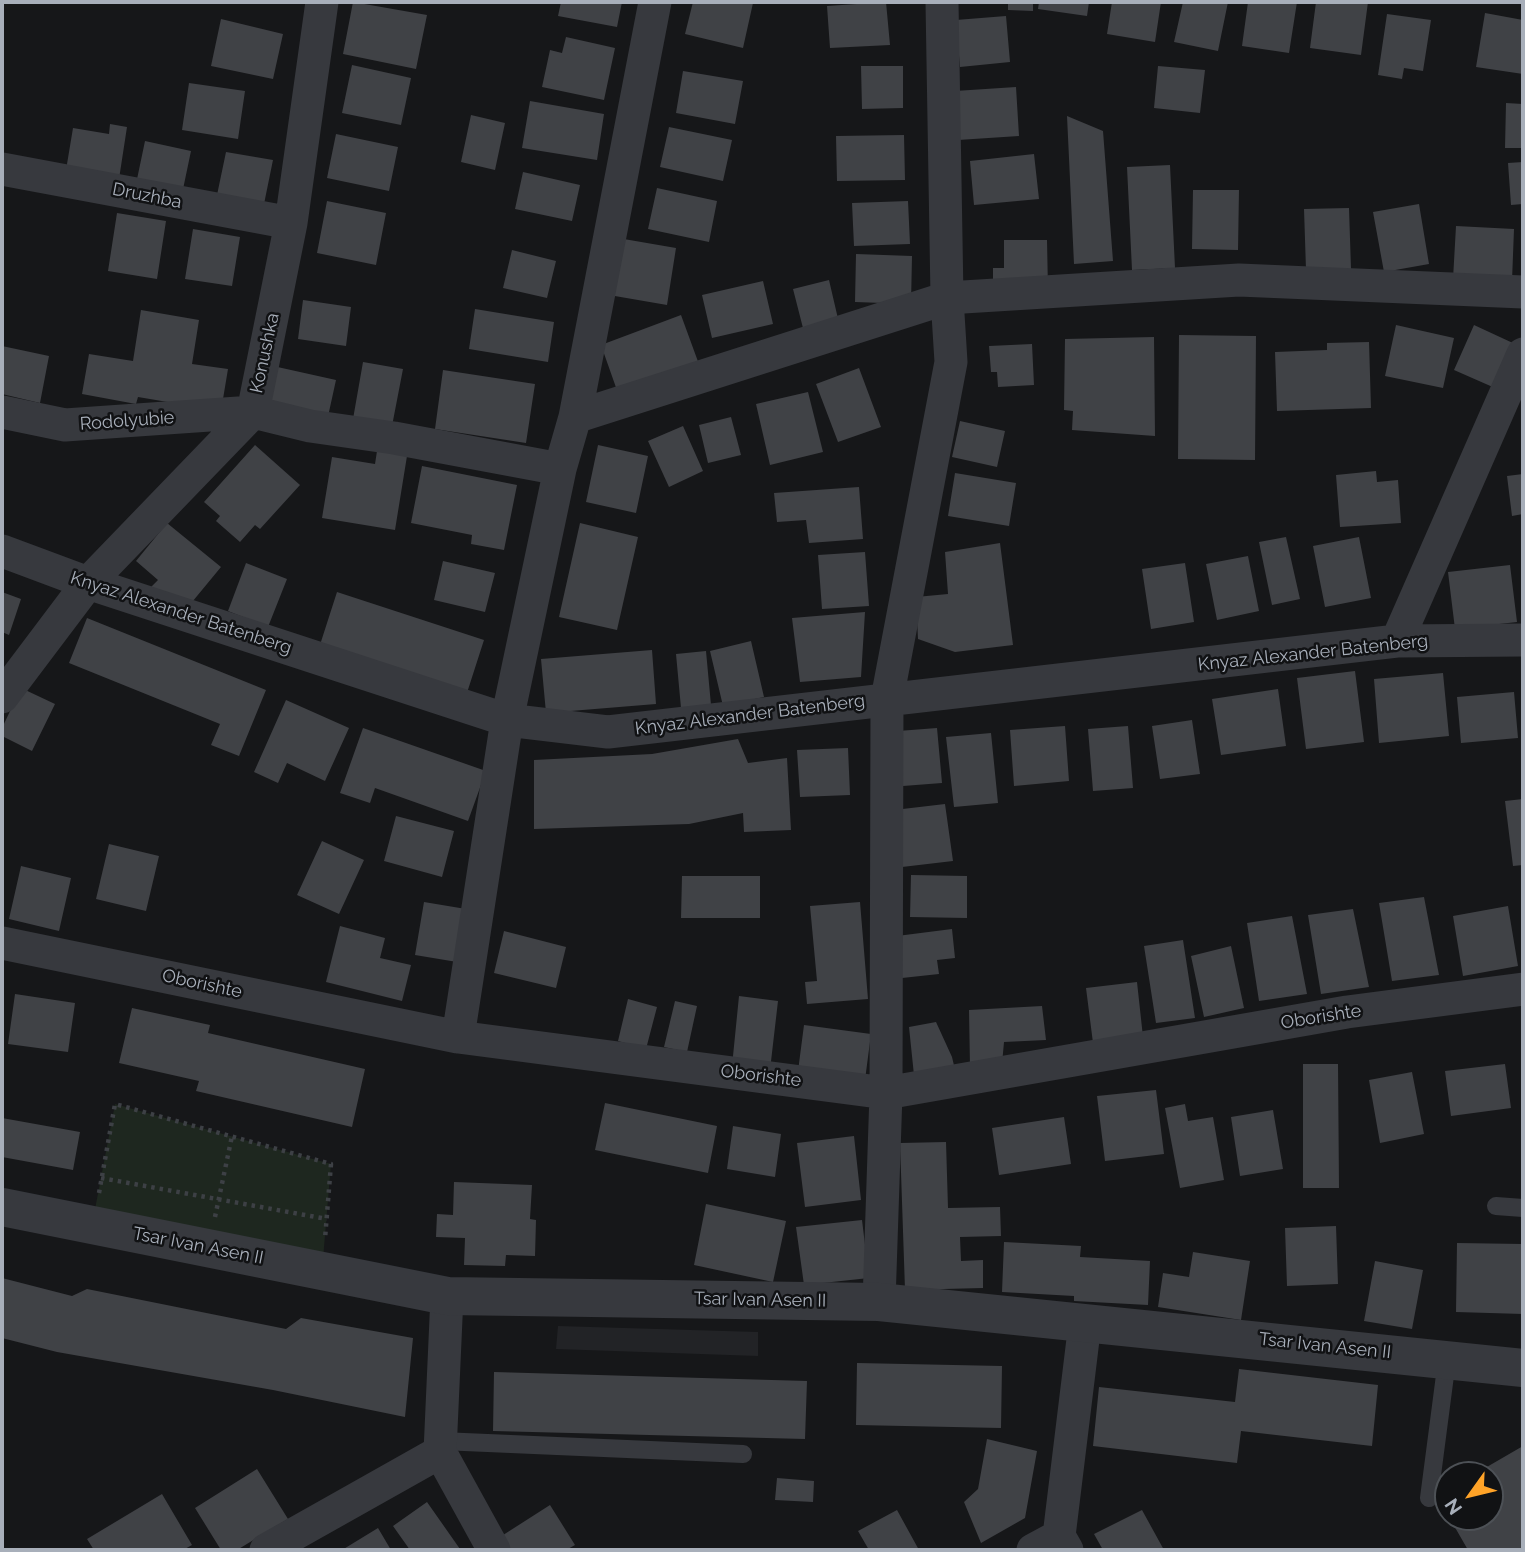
<!DOCTYPE html>
<style>
body{margin:0}
#map{position:relative;width:1525px;height:1552px;overflow:hidden;background:#161719;font-family:Raleway,sans-serif}
canvas{display:block}
.frame{position:absolute;inset:0;border:4px solid #a8afba;pointer-events:none}
.north{position:absolute;left:1434px;top:1461px;width:70px;height:70px;box-sizing:border-box;background:#111214;border:2px solid #4d5156;border-radius:50%;rotate:236deg;font-size:19px;font-weight:700;line-height:28px;text-align:center;color:#a8afba}
.north::after{content:'';display:block;margin:auto;width:24px;height:32px;background:#ffa328;clip-path:polygon(50% 0,100% 100%,50% 72%,0 100%)}
</style>
<div id="map">
<canvas width="1525" height="1552"></canvas>
<div class="frame"></div>
<div class="north">N</div>
</div>
<script>
const g = document.querySelector('canvas').getContext('2d');
g.lineJoin = 'round';
function fillPath(path, color) {
  g.fillStyle = color;
  g.fill(path, 'evenodd');
}
function toPath(rows) {
  const path = new Path2D();
  for (const r of rows) {
    path.moveTo(r[0], r[1]);
    for (let i = 2; i < r.length; i += 2) path.lineTo(r[i], r[i + 1]);
  }
  return path;
}
function strokePath(path, color, width, dash) {
  g.strokeStyle = color;
  g.lineWidth = width;
  g.lineCap = dash ? 'butt' : 'round';
  g.setLineDash(dash || []);
  g.stroke(path);
}
function drawText(font, color, halo, rows, align = 'center') {
  g.font = font + ' Raleway,sans-serif';
  g.lineWidth = 5;
  g.setLineDash([]);
  g.textBaseline = 'middle';
  g.strokeStyle = halo;
  g.fillStyle = color;
  for (const [text, x, y, turn = 0] of rows) {
    g.save();
    g.translate(x, y);
    g.rotate((+turn || 0) * Math.PI / 180);
    g.textAlign = isNaN(turn) ? turn : align;
    if (halo) g.strokeText(text, 0, 0);
    g.fillText(text, 0, 0);
    g.restore();
  }
}
const built = toPath([
 [558,1326,758,1332,758,1356,556,1349]
]);
const green = toPath([
 [115,1104,331,1164,322,1271,92,1225]
]);
const building = toPath([
 [353,2,427,15,416,69,343,54],
 [561,2,622,2,617,27,558,16],
 [693,2,753,3,743,48,685,34],
 [886,2,890,45,830,48,827,6],
 [1008,2,1033,2,1033,11,1008,10],
 [1039,2,1089,2,1087,16,1038,9],
 [1112,2,1161,2,1155,42,1107,34],
 [1183,2,1228,2,1218,51,1174,42],
 [1248,2,1297,2,1289,53,1242,46],
 [1316,2,1368,2,1361,55,1310,48],
 [1485,13,1523,20,1523,74,1476,67],
 [1387,14,1431,20,1423,71,1404,68,1402,79,1378,75],
 [1006,16,1010,62,960,67,956,20],
 [221,19,283,34,273,79,211,66],
 [566,37,615,48,604,100,542,87,550,50,562,53],
 [352,65,411,78,401,125,342,113],
 [861,66,903,66,903,108,862,109],
 [1158,66,1205,70,1200,113,1154,108],
 [683,71,743,81,735,124,676,113],
 [189,83,245,91,238,139,182,130],
 [1016,87,1019,136,958,140,955,91],
 [530,101,604,114,597,160,522,148],
 [1506,103,1523,104,1523,148,1505,148],
 [471,115,505,123,495,170,461,162],
 [1067,116,1103,131,1113,261,1074,264],
 [110,124,127,127,119,179,66,170,73,128,109,134],
 [669,127,732,140,723,181,660,167],
 [336,134,398,147,389,191,327,178],
 [904,135,905,180,837,181,836,136],
 [145,141,191,151,182,194,136,184],
 [226,152,273,160,264,204,217,195],
 [1034,154,1039,199,974,205,970,161],
 [1523,162,1523,204,1511,205,1508,163],
 [1170,165,1175,268,1132,270,1127,167],
 [523,172,580,185,572,221,515,209],
 [657,188,717,201,709,242,648,229],
 [1193,190,1239,190,1238,250,1192,249],
 [327,201,386,213,376,265,317,253],
 [908,201,910,244,854,246,852,203],
 [1419,204,1429,264,1384,272,1373,212],
 [1349,208,1351,269,1306,270,1304,209],
 [117,213,166,221,157,279,108,271],
 [1456,226,1514,229,1512,281,1453,279],
 [193,229,240,237,232,286,185,279],
 [618,238,676,248,667,305,609,295],
 [1004,240,1047,240,1048,290,993,290,993,268,1004,268],
 [512,250,556,261,547,298,503,288],
 [856,254,912,256,911,304,855,302],
 [829,280,839,323,804,332,793,289],
 [763,281,773,324,712,338,702,295],
 [303,300,351,307,346,346,298,339],
 [475,309,554,322,548,362,469,349],
 [141,310,199,320,192,364,228,369,221,411,138,397,136,404,82,394,89,354,133,361],
 [681,315,700,367,619,396,601,345],
 [1396,325,1454,338,1443,388,1385,376],
 [1474,325,1515,344,1495,388,1454,370],
 [1179,335,1256,336,1255,460,1178,459],
 [1154,337,1155,436,1072,430,1073,411,1064,410,1065,339],
 [1369,342,1371,408,1277,411,1275,352,1327,350,1327,343],
 [1032,344,1034,385,998,387,997,372,991,372,989,346],
 [2,346,49,356,40,403,2,394],
 [363,362,403,369,392,426,353,419],
 [273,366,336,380,327,421,264,406],
 [859,368,881,427,838,442,816,384],
 [443,370,535,384,526,443,435,429],
 [808,392,823,452,770,465,756,404],
 [731,417,741,455,708,463,699,425],
 [960,421,1005,431,997,467,952,457],
 [683,426,703,471,669,487,648,441],
 [255,445,300,485,260,529,255,525,240,542,216,521,220,516,204,502],
 [598,445,648,456,636,513,586,502],
 [377,451,407,456,395,530,322,518,332,457,375,464],
 [422,466,517,485,504,550,471,544,472,535,411,523],
 [1376,471,1377,482,1398,480,1401,523,1340,527,1336,475],
 [955,473,1016,483,1009,526,948,516],
 [1523,474,1523,514,1512,516,1507,476],
 [859,487,863,539,809,543,806,520,777,522,774,493],
 [167,523,221,567,183,613,151,587,158,580,136,561],
 [580,523,638,537,617,630,559,617],
 [1286,537,1300,599,1272,605,1259,542],
 [1359,537,1371,598,1325,607,1313,546],
 [1000,543,1013,645,955,652,918,639,916,597,948,594,945,552],
 [865,552,869,606,822,609,818,555],
 [1248,556,1259,611,1217,620,1206,564],
 [443,561,495,573,485,612,434,600],
 [246,563,287,579,268,627,228,611],
 [1185,563,1194,622,1151,629,1142,569],
 [1510,565,1517,622,1455,629,1448,572],
 [2,592,21,599,9,635,2,632],
 [337,592,484,640,465,699,318,651],
 [865,612,861,677,800,682,792,618],
 [87,618,266,690,239,756,211,745,220,724,69,663],
 [751,641,764,697,723,706,710,651],
 [652,650,656,704,546,713,541,659],
 [706,651,711,705,681,708,676,654],
 [1355,671,1364,742,1306,749,1297,678],
 [1443,673,1449,736,1379,743,1374,679],
 [21,688,55,704,32,751,2,736,2,728],
 [1278,689,1286,746,1221,755,1212,699],
 [1514,692,1518,738,1461,743,1457,697],
 [286,700,349,728,325,781,287,763,278,783,254,772],
 [1192,720,1200,774,1160,779,1152,726],
 [1065,726,1069,781,1014,786,1010,730],
 [1128,726,1133,788,1093,791,1088,729],
 [363,728,486,771,468,821,375,788,370,803,340,793],
 [937,728,942,783,903,786,898,731],
 [991,733,998,803,954,807,946,737],
 [738,739,748,763,787,758,791,830,744,832,743,813,689,824,534,829,534,760,652,754],
 [848,748,850,795,800,797,797,750],
 [1523,799,1523,865,1513,866,1505,801],
 [945,804,953,861,902,867,894,810],
 [396,816,454,831,442,877,384,861],
 [322,841,364,860,339,914,297,895],
 [109,844,159,856,146,911,96,899],
 [21,866,71,878,59,931,9,919],
 [911,875,967,876,967,918,910,917],
 [682,876,760,876,760,918,681,918],
 [1424,897,1439,975,1392,981,1379,903],
 [424,902,466,909,457,962,415,955],
 [860,902,868,999,807,1004,805,982,817,981,810,906],
 [1508,906,1518,966,1463,976,1453,916],
 [1353,909,1369,987,1321,994,1308,915],
 [1292,916,1307,994,1259,1001,1247,923],
 [340,926,385,938,380,958,411,965,402,1001,326,982],
 [952,929,955,958,937,960,939,974,902,978,897,936],
 [504,931,566,947,556,988,494,973],
 [1183,940,1195,1018,1156,1023,1144,946],
 [1231,946,1244,1008,1204,1017,1191,956],
 [1137,982,1143,1037,1093,1043,1086,988],
 [15,994,75,1003,68,1052,8,1044],
 [739,996,778,1001,770,1070,732,1066],
 [628,999,657,1007,646,1049,618,1041],
 [675,1001,697,1006,687,1052,664,1047],
 [1042,1006,1046,1040,1004,1042,1002,1064,970,1067,969,1010],
 [132,1008,210,1025,208,1033,365,1069,352,1127,196,1091,199,1081,119,1063],
 [936,1022,952,1057,957,1078,915,1085,909,1027],
 [804,1025,871,1034,865,1080,798,1071],
 [1303,1064,1338,1064,1339,1188,1303,1188],
 [1505,1064,1511,1108,1451,1116,1445,1071],
 [1412,1072,1424,1134,1380,1143,1369,1080],
 [1156,1090,1164,1154,1105,1161,1097,1096],
 [605,1103,717,1126,708,1173,595,1150],
 [1185,1104,1188,1121,1213,1117,1224,1180,1180,1188,1165,1108],
 [1273,1110,1283,1169,1240,1176,1231,1117],
 [1064,1117,1071,1164,999,1175,992,1128],
 [2,1118,80,1132,73,1170,2,1157],
 [733,1126,781,1134,775,1177,727,1169],
 [854,1136,861,1200,805,1207,797,1143],
 [946,1142,948,1208,1000,1207,1001,1236,960,1237,961,1261,983,1260,983,1288,905,1290,900,1143],
 [454,1182,532,1185,530,1219,536,1220,535,1256,506,1255,505,1266,464,1265,465,1238,436,1237,437,1214,453,1215],
 [706,1204,786,1221,773,1282,694,1265],
 [862,1220,869,1278,804,1285,796,1227],
 [1336,1226,1338,1284,1287,1286,1285,1228],
 [1004,1242,1081,1246,1080,1257,1150,1261,1148,1305,1074,1301,1074,1296,1002,1292],
 [1457,1243,1523,1244,1523,1314,1456,1312],
 [1193,1252,1250,1261,1241,1320,1158,1307,1163,1273,1189,1277],
 [1375,1261,1423,1270,1412,1329,1364,1321],
 [2,1278,72,1296,87,1289,286,1329,301,1318,413,1338,405,1417,273,1390,57,1352,2,1338],
 [857,1363,1002,1366,1001,1428,856,1425],
 [1239,1369,1378,1385,1372,1446,1241,1431,1237,1463,1093,1446,1099,1387,1235,1402],
 [494,1372,807,1381,805,1439,493,1431],
 [987,1439,1037,1451,1025,1518,981,1543,964,1502,978,1489],
 [1523,1446,1523,1550,1468,1550,1449,1517,1490,1517,1490,1475,1473,1475],
 [257,1469,288,1519,237,1550,221,1550,195,1508],
 [777,1478,814,1481,813,1502,775,1500],
 [1448,1489,1448,1515,1437,1495],
 [162,1494,192,1545,183,1550,94,1550,87,1539],
 [427,1502,460,1549,458,1550,410,1550,393,1526],
 [550,1505,575,1545,566,1550,508,1550,500,1537],
 [897,1510,919,1550,869,1550,858,1531],
 [1142,1510,1164,1550,1103,1550,1094,1534],
 [378,1528,391,1550,342,1550]
]);
const path = toPath([
 [101,1178,327,1219],
 [99,1193,115,1104,331,1164,325,1239],
 [215,1217,232,1136]
]);
const service = toPath([
 [1496,1206,1523,1208],
 [441,1441,743,1454],
 [1429,1498,1447,1360]
]);
const minor = toPath([
 [2,169,291,223],
 [2,412,65,425,253,412,310,426,394,438,560,469],
 [575,417,947,298,1239,280,1523,292],
 [2,551,88,583,507,720,608,732,1397,641,1523,640],
 [1397,641,1523,354],
 [2,697,88,583,253,412,291,223,322,2],
 [2,943,458,1037,886,1093,1347,1012,1523,989],
 [458,1037,507,720,560,469,575,417,655,2],
 [447,1296,440,1452,494,1550],
 [879,1302,886,1093,887,699,951,362,947,298,942,2],
 [266,1550,440,1452],
 [1033,1550,1059,1536],
 [1067,1550,1059,1536,1085,1323]
]);
const tertiary = toPath([
 [2,1207,447,1296,879,1302,1523,1368]
]);
const streetNames = [
 ["Druzhba",147,196,11],
 ["Konushka",265,353,-78],
 ["Rodolyubie",127,421,-4],
 ["Knyaz Alexander Batenberg",181,613,18],
 ["Knyaz Alexander Batenberg",1313,653,-6],
 ["Knyaz Alexander Batenberg",750,715,-7],
 ["Oborishte",202,984,12],
 ["Oborishte",1321,1017,-9],
 ["Oborishte",761,1076,7],
 ["Tsar Ivan Asen II",198,1246,11],
 ["Tsar Ivan Asen II",760,1300,1],
 ["Tsar Ivan Asen II",1325,1346,6]
];
fillPath(built, '#222326');
fillPath(green, '#1e271f');
fillPath(building, '#404246');
strokePath(path, '#3d4045', 4.5, [3.5, 5]);
strokePath(service, '#37393e', 18);
strokePath(minor, '#37393e', 33);
strokePath(tertiary, '#37393e', 38);
drawText('18px', '#a8afba', '#111214', streetNames);
</script>
